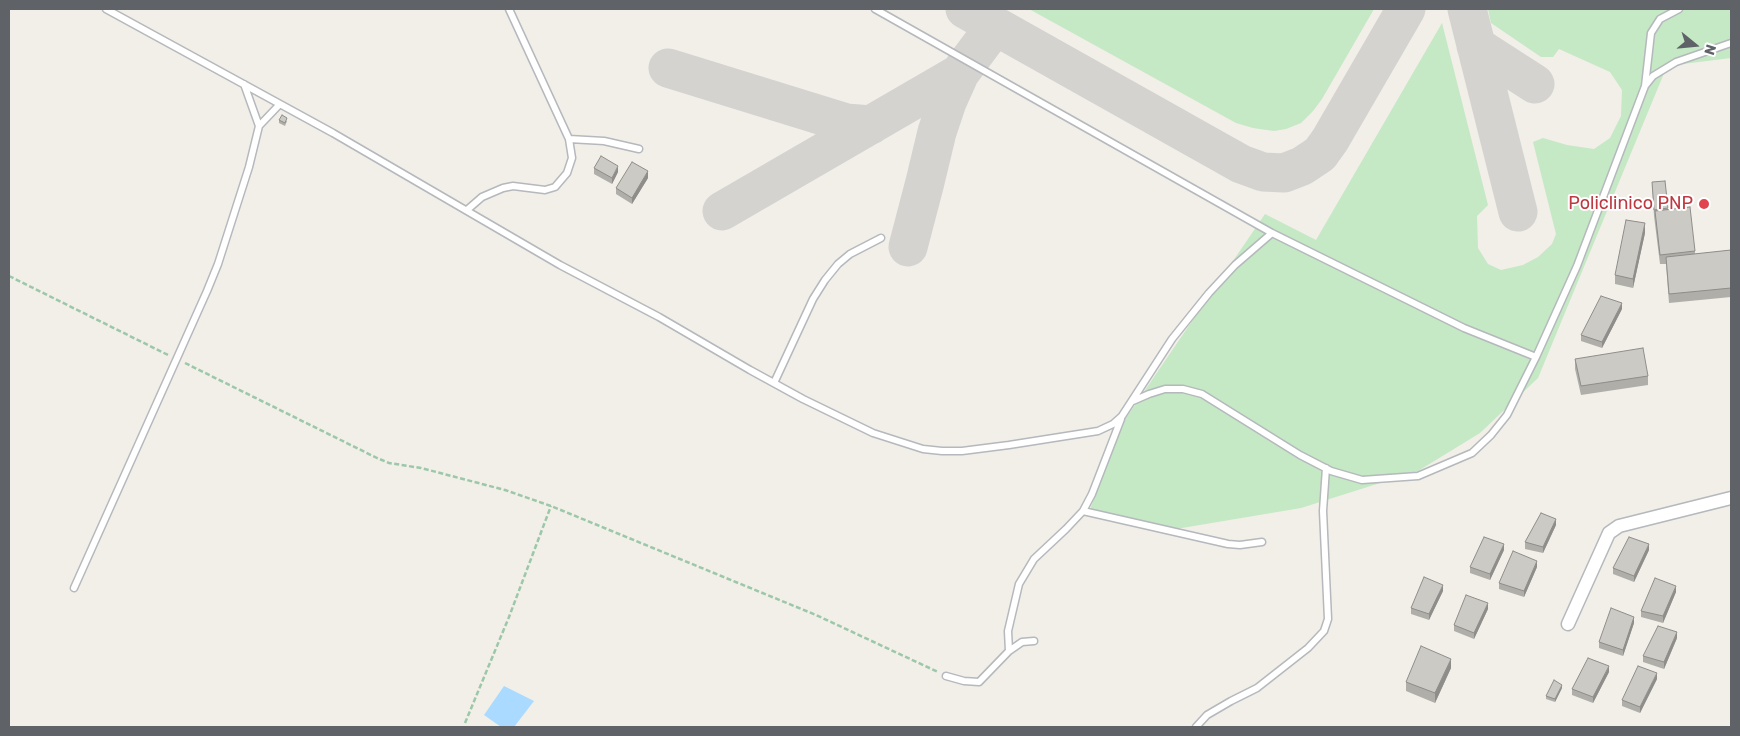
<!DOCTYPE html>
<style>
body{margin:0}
#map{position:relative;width:1740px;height:736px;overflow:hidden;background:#f1efe8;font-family:Rubik,sans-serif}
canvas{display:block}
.frame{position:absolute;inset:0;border:10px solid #5f6368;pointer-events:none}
.north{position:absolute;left:1670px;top:20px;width:50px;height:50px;-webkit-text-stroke:4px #fff;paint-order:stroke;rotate:107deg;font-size:14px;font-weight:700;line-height:20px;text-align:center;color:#5f6368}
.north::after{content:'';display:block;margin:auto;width:18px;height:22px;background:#5f6368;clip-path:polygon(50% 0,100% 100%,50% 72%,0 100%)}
</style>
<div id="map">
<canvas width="1740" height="736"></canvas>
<div class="frame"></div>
<div class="north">N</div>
</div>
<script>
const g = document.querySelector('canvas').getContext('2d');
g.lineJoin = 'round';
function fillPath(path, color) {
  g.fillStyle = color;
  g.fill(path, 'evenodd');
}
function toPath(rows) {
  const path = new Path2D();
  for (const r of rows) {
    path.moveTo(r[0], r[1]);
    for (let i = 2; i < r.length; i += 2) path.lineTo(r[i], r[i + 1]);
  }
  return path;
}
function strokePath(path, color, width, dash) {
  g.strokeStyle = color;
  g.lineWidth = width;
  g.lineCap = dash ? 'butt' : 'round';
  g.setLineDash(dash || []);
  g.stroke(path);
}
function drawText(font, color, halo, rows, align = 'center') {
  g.font = font + ' Rubik,sans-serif';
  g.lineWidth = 4;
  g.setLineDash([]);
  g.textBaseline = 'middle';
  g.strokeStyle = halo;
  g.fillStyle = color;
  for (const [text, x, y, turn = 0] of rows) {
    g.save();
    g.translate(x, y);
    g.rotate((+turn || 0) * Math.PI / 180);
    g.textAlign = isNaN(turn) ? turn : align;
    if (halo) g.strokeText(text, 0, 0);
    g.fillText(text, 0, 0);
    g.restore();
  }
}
const green = toPath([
 [1029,9,1374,9,1322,99,1313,111,1301,123,1286,129,1274,131,1253,128,1236,123],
 [1488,9,1731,9,1731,58,1667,66,1538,378,1480,433,1418,471,1301,508,1170,530,1089,512,1124,421,1265,214,1316,240,1442,23,1488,205,1477,216,1478,248,1488,264,1501,270,1523,265,1538,257,1552,244,1556,234,1533,142,1543,138,1567,145,1594,149,1610,138,1621,116,1622,90,1610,72,1559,49,1553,57,1541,57,1491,23]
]);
const water = toPath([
 [504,686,534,701,514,727,501,727,484,715]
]);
const taxiway = toPath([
 [965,9,1241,164,1263,172,1284,173,1302,166,1320,154,1330,140,1406,9],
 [1467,9,1518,212],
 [1476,46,1535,84],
 [668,68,846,123,871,125],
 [722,211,960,73],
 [908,247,925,182,937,132,947,102,960,73,995,26]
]);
const path = toPath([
 [9,276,168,355],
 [185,363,377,458,389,463,421,468,505,490,551,506,816,615,938,672],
 [465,723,509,617,551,506]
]);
const service = toPath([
 [106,9,333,133,560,265,659,317,750,370,803,399,873,433,923,449,942,451,962,451,1009,445,1098,431,1113,424,1122,416,1172,339,1209,293,1235,265,1272,233],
 [875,9,1272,233,1464,328,1536,357],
 [244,84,259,126],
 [1645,86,1651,33,1660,19,1679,9],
 [569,139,604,141,639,149],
 [467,210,482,197,503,188,513,186,545,190,555,187,567,173,572,158,569,139,509,9],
 [774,383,813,299,825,280,838,264,850,254,881,238],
 [1133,401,1149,394,1165,389,1183,389,1202,394,1300,455,1331,471,1362,480,1418,476,1472,453,1491,435,1507,415,1536,357,1577,266,1645,86,1653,76,1676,62,1731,43],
 [1083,511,1228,544,1240,545,1262,542],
 [74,588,207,291,218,264,249,167,259,126,280,104],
 [1009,651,1008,631,1019,584,1034,559,1066,529,1083,511,1092,494,1121,419],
 [946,676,964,681,979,682,1009,651,1022,642,1034,641],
 [1196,727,1207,715,1231,701,1257,688,1308,648,1324,631,1328,619,1323,511,1326,468]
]);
const minor = toPath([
 [1568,624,1609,533,1619,526,1731,498]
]);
const wall = toPath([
 [279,120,287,121,285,126,279,123],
 [594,168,618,172,612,184,594,174],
 [648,178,632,204,616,194,616,188],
 [1652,182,1668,209,1695,251,1695,254,1731,250,1731,297,1669,303,1666,264,1660,264,1654,216],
 [1645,233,1633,288,1615,284,1615,275],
 [1622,309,1602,348,1581,341,1581,335],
 [1575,359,1648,376,1648,385,1581,395,1575,369],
 [1556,525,1543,553,1525,549,1525,542],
 [1504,550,1490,580,1470,573,1470,567],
 [1649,550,1634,582,1613,574,1613,568],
 [1537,567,1524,597,1499,589,1499,583],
 [1443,591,1429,620,1411,614,1411,608],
 [1676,592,1663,623,1641,617,1641,611],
 [1488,609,1474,639,1454,631,1454,625],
 [1634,623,1623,656,1599,648,1599,642],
 [1677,638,1664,669,1643,662,1643,656],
 [1451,668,1435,703,1406,691,1406,682],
 [1609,672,1593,703,1572,695,1572,689],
 [1657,679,1640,713,1622,706,1622,700],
 [1562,688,1555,702,1546,699,1546,696]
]);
const shadedWall = toPath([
 [618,166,618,172,612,184,612,178],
 [648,171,648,178,632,204,632,198],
 [1645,223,1645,233,1633,288,1633,279],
 [1622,303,1622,309,1602,348,1602,342],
 [1556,519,1556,525,1543,553,1543,547],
 [1504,544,1504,550,1490,580,1490,574],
 [1649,544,1649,550,1634,582,1634,576],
 [1537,561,1537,567,1524,597,1524,591],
 [1443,585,1443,591,1429,620,1429,614],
 [1676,586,1676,592,1663,623,1663,616],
 [1488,603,1488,609,1474,639,1474,633],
 [1634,617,1634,623,1623,656,1623,650],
 [1677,632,1677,638,1664,669,1664,662],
 [1451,659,1451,668,1435,703,1435,693],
 [1609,666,1609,672,1593,703,1593,697],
 [1657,673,1657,679,1640,713,1640,707],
 [1562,685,1562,688,1555,702,1555,699]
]);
const building = toPath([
 [282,115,287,118,285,123,279,120,282,115],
 [601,156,618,166,612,178,594,168,601,156],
 [632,162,648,171,632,198,616,188,632,162],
 [1665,181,1668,208,1654,210,1652,182,1665,181],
 [1690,207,1695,251,1660,255,1655,211,1690,207],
 [1626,220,1645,223,1633,279,1615,275,1626,220],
 [1731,250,1731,288,1669,294,1666,257,1731,250],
 [1601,296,1622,303,1602,342,1581,335,1601,296],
 [1643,348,1648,376,1581,386,1575,359,1643,348],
 [1541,513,1556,519,1543,547,1525,542,1541,513],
 [1484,537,1504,544,1490,574,1470,567,1484,537],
 [1629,537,1649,544,1634,576,1613,568,1629,537],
 [1513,551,1537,561,1524,591,1499,583,1513,551],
 [1424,577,1443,585,1429,614,1411,608,1424,577],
 [1655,578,1676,586,1663,616,1641,611,1655,578],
 [1466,595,1488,603,1474,633,1454,625,1466,595],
 [1611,608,1634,617,1623,650,1599,642,1611,608],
 [1658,626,1677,632,1664,662,1643,656,1658,626],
 [1421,646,1451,659,1435,693,1406,682,1421,646],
 [1588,658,1609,666,1593,697,1572,689,1588,658],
 [1638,666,1657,673,1640,707,1622,700,1638,666],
 [1554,680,1562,685,1555,699,1546,696,1554,680]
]);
const markers = [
 [1704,204,6,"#e0444e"]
];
const healthNames = [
 ["Policlinico PNP",1693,204]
];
fillPath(green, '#c5e8c5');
fillPath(water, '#aadaff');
strokePath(taxiway, '#d4d3d0', 39);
strokePath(service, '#b5b8bc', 9);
strokePath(minor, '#b5b8bc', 15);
strokePath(path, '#9cc7a9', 2.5, [5, 2.5]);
strokePath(service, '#fff', 6);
strokePath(minor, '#fff', 12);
fillPath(wall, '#afaea9');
fillPath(shadedWall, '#8f8d8a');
fillPath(building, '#cccac5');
strokePath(building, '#8f8d8a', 1);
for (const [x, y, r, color] of markers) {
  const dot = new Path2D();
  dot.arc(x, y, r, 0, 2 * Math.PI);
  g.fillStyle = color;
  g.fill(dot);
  strokePath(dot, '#fff', 2);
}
drawText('18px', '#be3a42', '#fff', healthNames, 'right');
</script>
